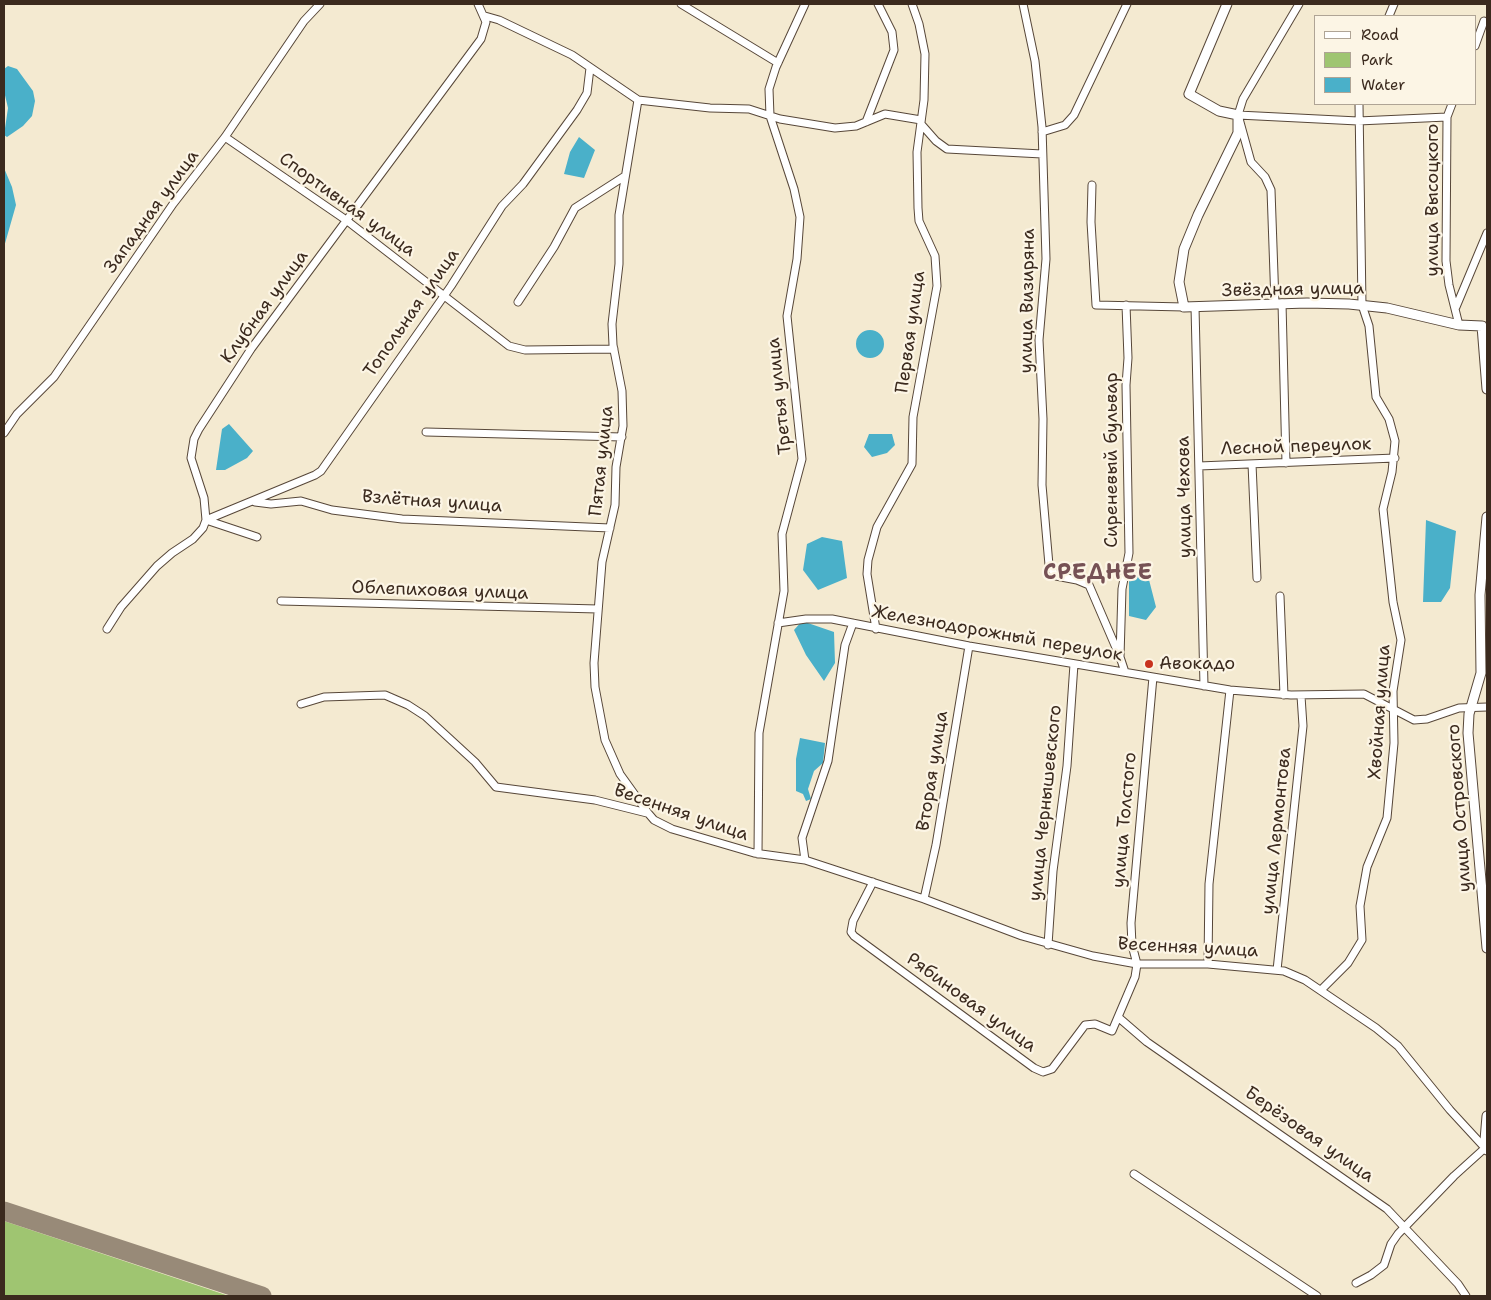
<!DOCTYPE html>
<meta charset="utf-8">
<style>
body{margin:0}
#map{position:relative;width:1491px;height:1300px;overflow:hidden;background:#f4ead1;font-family:"Shantell Sans",sans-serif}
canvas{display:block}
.frame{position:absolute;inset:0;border:5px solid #3b2a1e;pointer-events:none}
.legend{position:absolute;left:1314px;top:15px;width:162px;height:90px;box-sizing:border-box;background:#fcf5e5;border:1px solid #afa495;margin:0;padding:6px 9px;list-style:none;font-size:15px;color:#3b2a1e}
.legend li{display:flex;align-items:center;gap:10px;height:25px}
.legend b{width:25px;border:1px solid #afa495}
</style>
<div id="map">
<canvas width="1491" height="1300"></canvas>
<div class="frame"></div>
<ul class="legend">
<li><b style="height:6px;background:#fff"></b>Road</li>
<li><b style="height:14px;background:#9fc571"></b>Park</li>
<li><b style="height:14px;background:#4ab0c9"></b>Water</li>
</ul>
</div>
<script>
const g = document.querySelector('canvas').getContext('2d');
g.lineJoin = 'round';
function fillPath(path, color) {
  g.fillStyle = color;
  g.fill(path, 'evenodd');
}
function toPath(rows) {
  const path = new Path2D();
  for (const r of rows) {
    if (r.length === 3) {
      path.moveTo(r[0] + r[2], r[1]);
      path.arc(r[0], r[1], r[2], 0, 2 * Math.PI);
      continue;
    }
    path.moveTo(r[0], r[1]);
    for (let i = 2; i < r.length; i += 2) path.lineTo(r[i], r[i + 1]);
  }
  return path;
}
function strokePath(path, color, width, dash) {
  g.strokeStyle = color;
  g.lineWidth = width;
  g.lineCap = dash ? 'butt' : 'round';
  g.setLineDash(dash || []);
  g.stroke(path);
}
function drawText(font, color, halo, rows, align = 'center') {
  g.font = font + ' "Shantell Sans",sans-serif';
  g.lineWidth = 4.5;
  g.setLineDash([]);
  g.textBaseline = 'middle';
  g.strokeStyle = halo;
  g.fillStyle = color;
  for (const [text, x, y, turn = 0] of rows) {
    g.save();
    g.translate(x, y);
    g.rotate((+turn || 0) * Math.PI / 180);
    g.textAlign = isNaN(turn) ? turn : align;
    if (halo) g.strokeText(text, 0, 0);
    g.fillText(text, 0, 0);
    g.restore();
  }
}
const green = toPath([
 [4,1221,229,1296,4,1296]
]);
const water = toPath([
 [8,66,17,69,33,91,35,101,32,116,23,126,7,137,4,135,8,108,4,91,4,69],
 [579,137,595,150,584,178,564,174,570,152],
 [4,168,12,187,16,205,4,247],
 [870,344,14],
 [229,424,253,451,247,458,225,470,216,470,222,429],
 [869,434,892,434,895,445,887,453,872,457,864,447],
 [1426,520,1456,531,1450,588,1441,602,1423,602],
 [822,537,842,541,847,578,818,590,803,570,807,544],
 [1147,572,1156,607,1146,620,1129,616,1129,577],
 [802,621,834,632,835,663,824,681,806,655,794,630],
 [800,738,825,743,823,763,814,771,808,789,811,799,806,801,803,794,796,791,796,759]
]);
const taxiway = toPath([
 [4,1211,262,1296]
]);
const minor = toPath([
 [681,4,778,63],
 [1023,4,1035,61,1042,127,1046,259,1039,340,1043,419,1042,485,1049,565,1056,576,1077,580,1089,585,1120,657],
 [485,16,499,20,572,55,638,100,710,108,749,109,780,119,835,128,856,126,885,114,921,120],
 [1389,16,1394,4],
 [1475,46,1484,21],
 [638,100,619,215,619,264,612,324,613,345,622,391,623,426,616,467,615,505,602,562,594,663,595,687,605,740,620,774,648,813,654,820,672,829,754,853,805,860,924,899,1022,936,1093,956,1137,964,1208,964,1284,971,1305,980,1376,1028,1398,1046,1450,1110,1485,1148,1454,1176,1398,1234,1391,1244,1384,1265,1371,1275,1356,1283],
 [1452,104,1447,117,1446,261,1449,285,1459,325],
 [1238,115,1358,121,1447,117],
 [866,122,894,50,892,32,878,4],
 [921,124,936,141,947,149,1042,154],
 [1042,132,1065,125,1074,115,1127,4],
 [225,137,346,220,509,346,525,350,614,349],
 [1092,185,1091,222,1096,305,1184,307],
 [518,302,554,247,575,208,625,176],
 [1275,303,1271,190,1265,177,1251,162,1238,115,1243,99,1299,4],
 [1282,303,1286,463],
 [1195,307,1204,686],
 [1456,307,1487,233],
 [426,432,622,437],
 [4,433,17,414,54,377,173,204,225,137,304,21,320,4],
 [1252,464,1257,578],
 [1199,466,1395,458],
 [255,502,271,504,301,501,332,510,402,519,610,528],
 [206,520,315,475,321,471,451,286,502,206,523,184,577,110,587,93,590,68],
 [206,520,257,537],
 [1280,596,1284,695],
 [281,601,598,609],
 [778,623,806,619,832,619,969,646,1230,690,1291,695,1364,694,1414,720,1427,719,1459,708,1487,707],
 [107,629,121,607,157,566,172,553,193,539,203,528,206,520,204,498,191,458,194,439,199,429,251,349,481,39,486,22,478,4],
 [876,629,867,574,868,560,877,527,912,464,913,417,937,286,935,256,919,221,918,208,917,152,924,100,925,54,919,24,912,4],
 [1125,672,1120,657,1122,589,1129,553,1126,385,1128,358,1126,305],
 [301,704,324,697,385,695,408,705,425,716,475,762,496,787,595,800,647,813],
 [758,854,759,733,784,591,782,534,802,459,787,316,797,259,800,217,794,189,770,116,769,89,776,67,805,4],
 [805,860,802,838,828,761,845,645,853,623],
 [873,882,853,921,851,932,854,936,1034,1068,1043,1072,1052,1069,1085,1025,1095,1024,1112,1031,1135,977,1137,964,1132,945,1131,923,1153,677],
 [924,899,936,845,969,646],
 [1048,945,1053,871,1067,766,1074,664],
 [1208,964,1209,884,1230,690],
 [1277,970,1303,726,1301,696],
 [1321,990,1348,963,1362,940,1360,906,1367,867,1387,818,1394,743,1393,691,1401,640,1393,602,1383,509,1392,472,1395,441,1389,419,1376,397,1369,326,1362,305,1359,104],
 [1118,1017,1147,1042,1387,1209,1458,1284,1466,1296],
 [1134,1174,1317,1296]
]);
const tertiary = toPath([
 [1227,4,1189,94,1219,111,1238,115,1238,133,1198,215,1184,249,1179,282,1184,307,1307,303,1349,304,1387,308,1459,325,1482,326,1487,389],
 [1487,517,1480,595,1481,673,1469,714,1468,733,1487,948],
 [1487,1116,1485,1140,1487,1150]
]);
const markers = [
 [1149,664,5,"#c8321e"]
];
const streetNames = [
 ["улица Высоцкого",1433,200,-90],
 ["Спортивная улица",347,205,36],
 ["Западная улица",152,212,-54],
 ["Звёздная улица",1293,290,-1],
 ["улица Визиряна",1028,301,-89],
 ["Клубная улица",265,307,-54],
 ["Топольная улица",412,313,-55],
 ["Первая улица",911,332,-82],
 ["Третья улица",780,396,-96],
 ["Лесной переулок",1296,447,-2],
 ["Сиреневый бульвар",1112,460,-90],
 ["Пятая улица",602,461,-84],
 ["улица Чехова",1185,497,-91],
 ["Взлётная улица",432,502,4],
 ["Облепиховая улица",440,591,2],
 ["Железнодорожный переулок",997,634,10],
 ["Хвойная улица",1380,712,-86],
 ["Вторая улица",933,771,-81],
 ["улица Чернышевского",1046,803,-84],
 ["улица Островского",1460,808,-94],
 ["Весенняя улица",681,813,19],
 ["улица Толстого",1125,820,-85],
 ["улица Лермонтова",1277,831,-84],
 ["Весенняя улица",1188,948,3],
 ["Рябиновая улица",971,1003,36],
 ["Берёзовая улица",1309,1135,35]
];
const poiNames = [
 ["Авокадо",1159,664]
];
const districtNames = [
 ["СРЕДНЕЕ",1098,573]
];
fillPath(green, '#9fc571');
fillPath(water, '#4ab0c9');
strokePath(taxiway, '#988a78', 19);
strokePath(minor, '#574739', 9);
strokePath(tertiary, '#574739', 11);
strokePath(minor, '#fff', 7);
strokePath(tertiary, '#fff', 9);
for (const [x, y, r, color] of markers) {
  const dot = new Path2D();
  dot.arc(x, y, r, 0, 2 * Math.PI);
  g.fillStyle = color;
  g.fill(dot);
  strokePath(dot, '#fcf5e5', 2);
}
drawText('18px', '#3b2a1e', '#fcf5e5', streetNames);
drawText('18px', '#3b2a1e', '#fcf5e5', poiNames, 'left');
g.letterSpacing = '1px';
drawText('bold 22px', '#765155', '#fcf5e5', districtNames);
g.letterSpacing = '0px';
</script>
